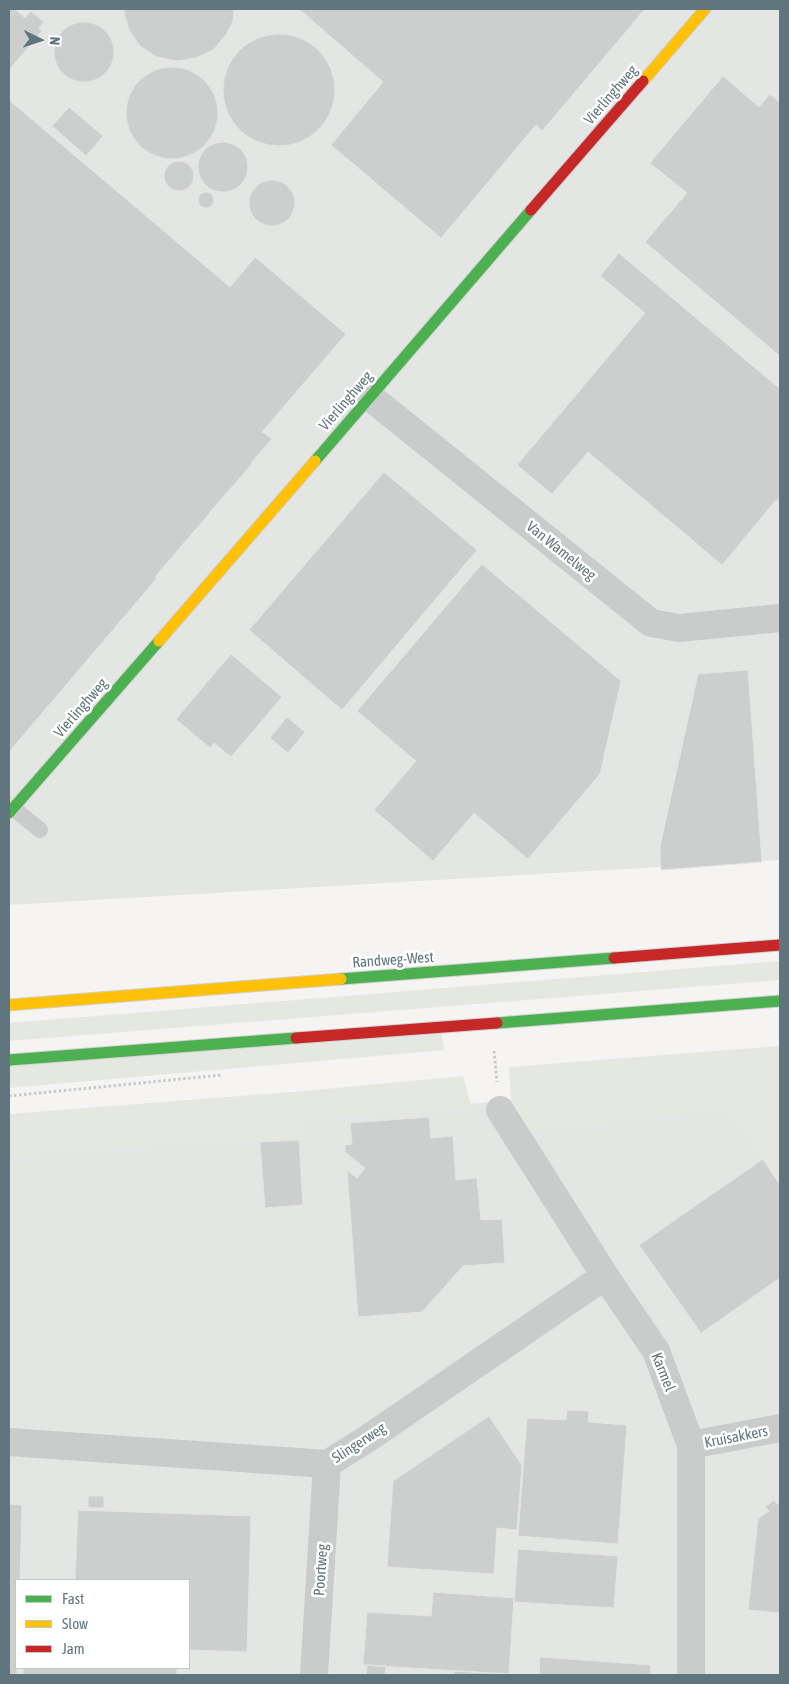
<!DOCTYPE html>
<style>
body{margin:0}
#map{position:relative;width:789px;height:1684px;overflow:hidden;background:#f5f4f3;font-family:"Asap Condensed",sans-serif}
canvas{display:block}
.frame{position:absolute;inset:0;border:10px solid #5f767e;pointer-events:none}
.legend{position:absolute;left:15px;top:1579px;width:175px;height:90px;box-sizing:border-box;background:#fff;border:1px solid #bfc8cb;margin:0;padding:6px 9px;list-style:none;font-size:15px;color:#5f767e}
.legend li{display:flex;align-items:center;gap:10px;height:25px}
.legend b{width:25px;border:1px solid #bfc8cb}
.north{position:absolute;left:15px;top:15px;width:50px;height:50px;-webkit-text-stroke:4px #fff;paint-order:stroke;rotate:94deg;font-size:14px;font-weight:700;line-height:20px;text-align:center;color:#5f767e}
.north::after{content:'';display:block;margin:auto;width:18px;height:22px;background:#5f767e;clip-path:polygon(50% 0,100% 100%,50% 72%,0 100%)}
</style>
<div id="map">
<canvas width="789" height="1684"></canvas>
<div class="frame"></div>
<ul class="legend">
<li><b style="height:6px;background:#4caf50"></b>Fast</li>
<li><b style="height:6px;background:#ffc107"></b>Slow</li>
<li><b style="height:6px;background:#c62828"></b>Jam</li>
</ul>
<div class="north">N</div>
</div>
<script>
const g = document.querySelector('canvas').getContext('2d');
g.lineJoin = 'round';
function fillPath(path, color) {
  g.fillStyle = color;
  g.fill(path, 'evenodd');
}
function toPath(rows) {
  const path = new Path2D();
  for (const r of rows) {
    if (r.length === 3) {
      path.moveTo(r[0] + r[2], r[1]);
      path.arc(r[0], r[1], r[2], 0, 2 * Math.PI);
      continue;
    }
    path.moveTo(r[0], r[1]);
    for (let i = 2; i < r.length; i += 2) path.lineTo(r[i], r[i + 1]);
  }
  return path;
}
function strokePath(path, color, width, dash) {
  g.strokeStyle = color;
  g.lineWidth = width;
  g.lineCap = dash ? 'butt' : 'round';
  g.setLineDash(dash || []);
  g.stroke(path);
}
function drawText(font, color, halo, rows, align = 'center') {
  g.font = font + ' "Asap Condensed",sans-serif';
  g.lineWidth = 5;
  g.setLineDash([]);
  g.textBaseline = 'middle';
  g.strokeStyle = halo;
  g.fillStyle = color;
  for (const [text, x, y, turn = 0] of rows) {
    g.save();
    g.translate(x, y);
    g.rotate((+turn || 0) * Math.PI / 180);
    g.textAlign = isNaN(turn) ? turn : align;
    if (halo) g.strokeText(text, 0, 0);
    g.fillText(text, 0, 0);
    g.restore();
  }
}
const built = toPath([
 [9,9,780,9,780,860,9,905],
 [780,1078,780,1675,9,1675,9,1142],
 [16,1580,189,1580,189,1668,16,1668]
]);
const green = toPath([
 [780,961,780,980,9,1041,9,1023],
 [441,1031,445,1050,9,1088,9,1066],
 [780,1046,780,1184,728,1110,526,1132,511,1102,509,1067],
 [463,1076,472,1108,306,1120,307,1136,9,1157,9,1114,304,1091]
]);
const building = toPath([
 [9,9,15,9,25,18,31,11,44,22,39,28,42,31,9,70,9,9],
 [123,9,234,9,233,21,226,35,213,50,196,58,177,61,157,57,140,46,129,30,123,9],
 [299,9,645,9,542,131,536,125,441,238,331,145,383,82,299,9],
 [84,52,30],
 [279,90,56],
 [172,113,46],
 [723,76,759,107,770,94,780,103,780,356,645,242,687,193,650,163,723,76],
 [9,100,230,287,255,257,346,334,262,432,273,439,271,440,251,463,252,464,209,513,210,514,209,514,189,537,189,539,188,538,172,557,172,559,171,558,155,577,157,578,9,752,9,100],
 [69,107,103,136,86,156,52,126,69,107],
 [223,167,25],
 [179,176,15],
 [272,203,23],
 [206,200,8],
 [619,253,780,389,780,496,778,499,780,502,776,500,722,565,588,452,552,494,517,465,645,313,600,276,619,253],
 [384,472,477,550,342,710,249,630,384,472],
 [482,564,621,681,600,774,528,859,474,813,433,861,374,810,416,761,357,711,482,564],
 [231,654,282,697,231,757,214,743,210,748,176,719,231,654],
 [748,670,762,862,661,870,660,846,698,674,748,670],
 [287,717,305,732,288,753,270,738,287,717],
 [429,1117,431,1138,453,1136,456,1180,477,1178,481,1220,502,1219,505,1263,463,1266,422,1312,358,1317,347,1170,357,1178,365,1168,345,1152,345,1145,352,1144,350,1123,429,1117],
 [299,1140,303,1205,265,1208,260,1142,299,1140],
 [763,1159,780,1185,780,1278,701,1333,639,1245,763,1159],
 [567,1410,589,1411,588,1422,627,1425,618,1544,518,1536,527,1418,566,1420,567,1410],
 [489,1416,522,1465,517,1530,497,1528,494,1574,387,1567,393,1481,489,1416],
 [88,1496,104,1496,104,1508,88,1508,88,1496],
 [774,1500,777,1504,780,1501,780,1613,748,1610,758,1519,769,1511,765,1507,774,1500],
 [9,1504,22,1505,20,1580,16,1580,17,1675,9,1675,9,1504],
 [78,1510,251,1516,247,1652,189,1650,189,1580,75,1580,78,1510],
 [518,1549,618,1556,614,1608,514,1602,518,1549],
 [433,1592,514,1598,509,1674,363,1665,367,1612,431,1616,433,1592],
 [540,1657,651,1665,650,1675,539,1675,540,1657],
 [367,1665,386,1666,385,1675,366,1675,367,1665],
 [23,1668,177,1668,177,1675,23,1675,23,1668],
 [454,1671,501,1674,501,1675,454,1675,454,1671]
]);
const path = toPath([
 [494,1051,497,1082],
 [9,1096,222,1075]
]);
const lane = toPath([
 [13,808,40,830]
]);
const street = toPath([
 [370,397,651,623,679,628,780,618],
 [500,1110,605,1276,656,1351,691,1445,691,1675],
 [9,1442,327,1464,367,1439,605,1276],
 [691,1445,780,1428],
 [314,1675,327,1464]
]);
const fast = toPath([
 [315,461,531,210],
 [9,813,159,641],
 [341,979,614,958],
 [497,1023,780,1001],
 [9,1060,296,1038]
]);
const slow = toPath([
 [643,81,705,9],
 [159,641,315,461],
 [9,1005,341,979]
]);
const jam = toPath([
 [531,210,643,81],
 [614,958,780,945],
 [296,1038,497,1023]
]);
const streetNames = [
 ["Vierlinghweg",611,95,-49],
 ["Vierlinghweg",346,401,-49],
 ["Van Wamelweg",561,551,39],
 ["Vierlinghweg",81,708,-49],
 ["Randweg-West",393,960,-4],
 ["Karmel",663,1372,68],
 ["Kruisakkers",736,1437,-11],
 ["Slingerweg",359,1443,-33],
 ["Poortweg",321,1570,-86]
];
fillPath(built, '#e4e6e4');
fillPath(green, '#e5e7e1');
fillPath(building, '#cdcfcf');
strokePath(building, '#e4e4e3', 1);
strokePath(fast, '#d0d2d2', 13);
strokePath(slow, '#d0d2d2', 13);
strokePath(jam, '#d0d2d2', 13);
strokePath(path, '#c8caca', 3, [2.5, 2.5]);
strokePath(lane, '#cacccc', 16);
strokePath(street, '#cacccc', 28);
strokePath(fast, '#4caf50', 11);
strokePath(slow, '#ffc107', 11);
strokePath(jam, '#c62828', 11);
drawText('15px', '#5f767e', '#fff', streetNames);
</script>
